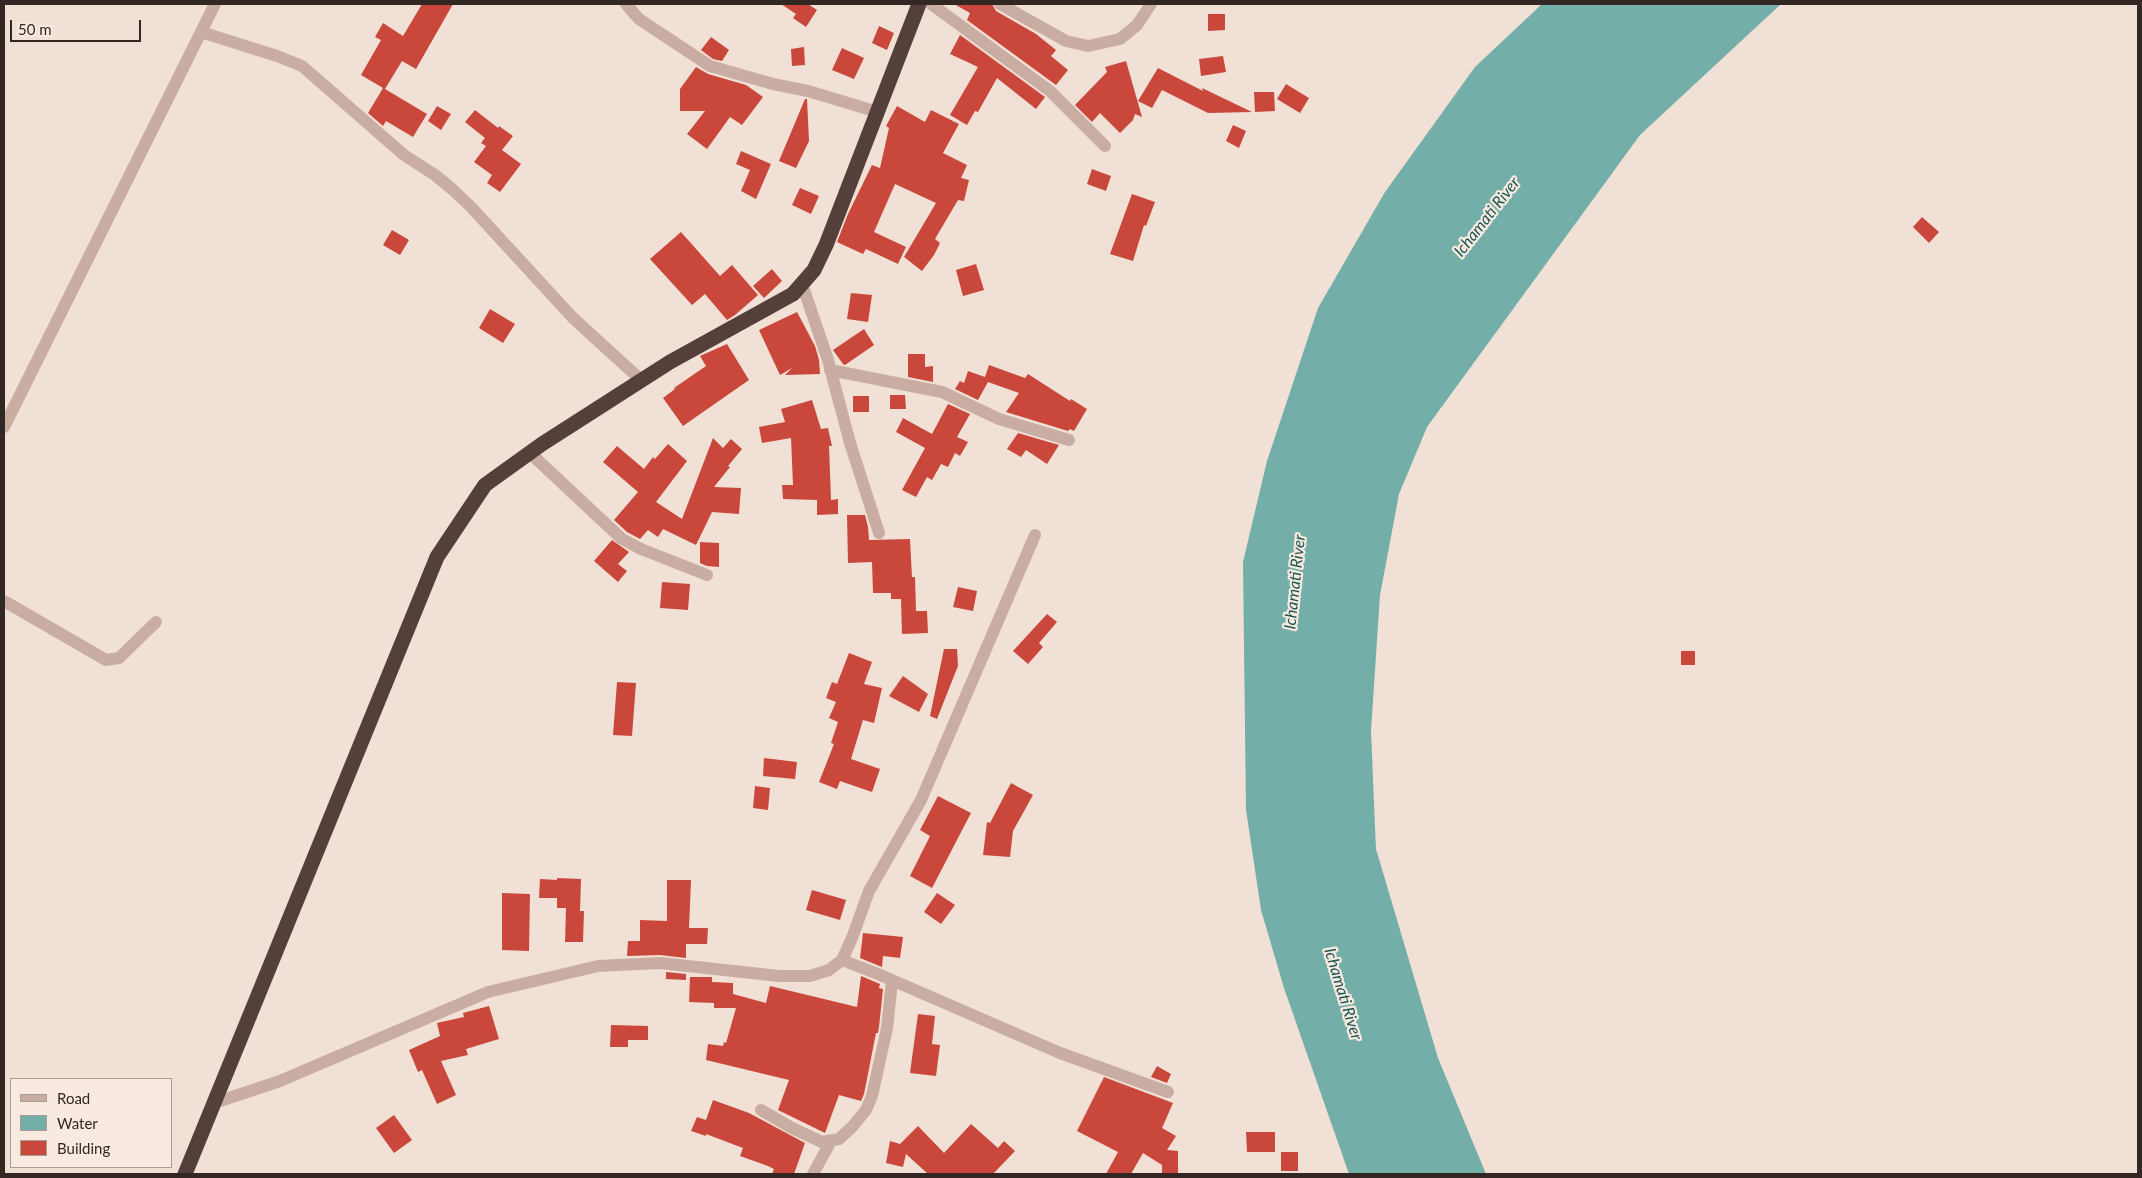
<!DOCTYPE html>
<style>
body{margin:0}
#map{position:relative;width:2142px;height:1178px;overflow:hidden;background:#f1e0d5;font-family:Lato,sans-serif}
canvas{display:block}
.frame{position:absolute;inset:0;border:5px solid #332724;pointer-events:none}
.legend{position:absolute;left:10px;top:1078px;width:162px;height:90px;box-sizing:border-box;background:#f9eae1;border:1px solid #aa9c95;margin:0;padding:6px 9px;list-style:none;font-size:15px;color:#332724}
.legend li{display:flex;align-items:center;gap:10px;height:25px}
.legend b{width:25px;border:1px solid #aa9c95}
.scale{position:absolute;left:10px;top:20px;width:131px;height:22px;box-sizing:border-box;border:2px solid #332724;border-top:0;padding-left:6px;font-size:15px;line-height:18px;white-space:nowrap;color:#332724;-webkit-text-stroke:4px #f9eae1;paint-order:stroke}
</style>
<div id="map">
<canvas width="2142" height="1178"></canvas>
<div class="frame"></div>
<ul class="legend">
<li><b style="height:6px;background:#c9ada2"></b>Road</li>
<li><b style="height:14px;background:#74aea8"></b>Water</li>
<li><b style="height:14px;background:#c9473b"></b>Building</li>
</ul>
<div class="scale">50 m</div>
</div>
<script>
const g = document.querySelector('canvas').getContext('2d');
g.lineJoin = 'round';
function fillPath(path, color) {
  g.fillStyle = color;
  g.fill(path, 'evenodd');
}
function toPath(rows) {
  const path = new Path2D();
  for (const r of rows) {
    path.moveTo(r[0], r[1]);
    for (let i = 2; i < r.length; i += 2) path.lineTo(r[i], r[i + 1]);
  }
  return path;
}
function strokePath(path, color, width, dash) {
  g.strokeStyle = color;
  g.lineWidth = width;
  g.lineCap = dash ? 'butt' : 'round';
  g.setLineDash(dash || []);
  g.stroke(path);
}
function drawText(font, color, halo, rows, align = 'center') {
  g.font = font + ' Lato,sans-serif';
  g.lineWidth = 4.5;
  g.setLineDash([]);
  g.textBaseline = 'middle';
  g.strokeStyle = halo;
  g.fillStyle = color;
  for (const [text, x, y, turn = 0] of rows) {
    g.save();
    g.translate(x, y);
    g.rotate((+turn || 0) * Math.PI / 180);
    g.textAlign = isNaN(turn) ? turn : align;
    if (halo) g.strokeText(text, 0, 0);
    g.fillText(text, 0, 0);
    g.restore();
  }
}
const water = toPath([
 [1542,4,1781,4,1640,135,1427,427,1399,494,1380,595,1371,731,1376,849,1438,1058,1486,1174,1349,1174,1284,988,1261,910,1246,810,1243,562,1267,461,1318,308,1385,192,1475,67]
]);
const building = toPath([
 [422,4,453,4,416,69,402,61,385,89,427,114,413,137,386,121,383,126,368,113,383,88,361,75,381,40,375,37,383,23,403,36],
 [781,4,808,4,817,10,806,27,793,18,796,14],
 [954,4,992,4,996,11,1036,34,1056,50,1051,56,1068,70,1056,85,967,20,970,13],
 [1208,14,1225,14,1225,30,1208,31],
 [879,26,894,33,887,50,872,43],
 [960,35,1045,97,1036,109,997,78,978,112,975,111,967,125,950,115,978,67,950,54],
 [711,37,729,50,722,61,713,59,701,50],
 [804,47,805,65,792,66,791,49],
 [842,48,864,58,854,79,832,70],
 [1223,56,1226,72,1201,76,1199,59],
 [1126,61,1142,117,1135,114,1133,120,1120,133,1100,113,1092,122,1075,105,1107,72,1105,67],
 [696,67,708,74,746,85,763,97,742,125,730,117,707,149,687,134,705,111,680,111,680,89],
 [1158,68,1203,91,1202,88,1252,112,1208,113,1162,90,1152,108,1138,101],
 [1286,84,1309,98,1300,113,1277,99],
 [1254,92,1274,92,1275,111,1255,112],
 [805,99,807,99,809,141,796,168,779,161],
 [437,106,451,114,441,130,428,121],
 [897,106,925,122,931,110,959,124,943,153,967,165,961,178,969,180,964,201,958,200,935,239,940,243,934,255,922,271,904,257,936,203,895,184,874,232,906,247,898,264,866,249,863,254,837,242,848,214,872,165,880,168,889,128,886,126],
 [475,110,498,128,499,126,513,136,502,150,521,164,500,192,487,183,492,175,474,162,486,146,481,143,485,138,465,122],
 [1233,125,1246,131,1239,148,1226,141],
 [741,151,771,164,756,199,741,191,750,170,736,164],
 [1092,169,1111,176,1106,191,1087,184],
 [800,188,819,196,811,214,792,205],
 [1132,194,1155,202,1146,226,1144,225,1133,261,1110,254],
 [1922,217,1939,232,1929,243,1913,227],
 [392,230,409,240,400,255,383,245],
 [681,232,720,276,732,265,758,295,735,315,727,320,705,294,692,305,650,259],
 [976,264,984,290,963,296,956,270],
 [772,269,782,281,764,298,753,286],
 [851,293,872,295,868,322,847,319],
 [490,309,515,324,503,343,479,328],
 [797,312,815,346,819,360,820,374,785,375,792,368,780,375,759,330],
 [864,329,874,345,845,365,843,364,833,350],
 [727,344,749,380,683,426,663,398,675,389,674,388,706,366,700,356],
 [908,354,925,354,925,367,933,366,933,382,908,377],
 [989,365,1025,378,1028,374,1070,401,1071,399,1087,409,1074,431,1070,429,1068,431,1006,412,1019,393,988,382,978,400,955,389,960,381,964,383,968,371,985,377],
 [890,395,905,395,906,409,890,409],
 [853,396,869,396,869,412,853,412],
 [812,400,821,429,828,428,832,446,829,446,831,500,838,499,838,514,817,515,817,500,783,499,782,485,793,485,791,438,762,443,759,427,785,422,781,409],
 [948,404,970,414,957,437,968,442,960,456,955,453,948,467,941,464,932,480,927,477,916,497,902,490,925,448,896,432,903,418,932,434],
 [1018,433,1059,445,1047,464,1026,450,1021,457,1007,449],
 [713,438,723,448,731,439,742,449,728,466,730,467,714,487,741,488,739,514,712,512,696,545,663,529,658,537,648,530,640,539,627,532,614,520,638,492,603,462,617,446,644,469,653,457,655,459,668,444,687,461,656,502,682,519],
 [847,515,865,515,868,527,869,540,910,539,912,577,915,577,916,611,927,611,928,633,902,634,901,599,891,599,891,593,873,593,872,562,848,563],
 [612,540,629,552,618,564,627,571,618,582,594,561],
 [700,542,719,543,719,567,707,566,700,563],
 [662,582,690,584,688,610,660,608],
 [958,587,977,591,973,611,953,607],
 [1047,614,1057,622,1039,643,1043,647,1028,664,1013,651],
 [944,649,957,649,958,666,937,719,930,716],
 [1681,651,1695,651,1695,665,1681,665],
 [849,653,872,662,864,684,882,688,874,723,863,720,851,759,880,769,872,792,840,781,837,789,819,782,834,744,831,743,838,722,829,718,836,702,826,698,832,682,837,684],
 [903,676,928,694,919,712,889,696],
 [617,682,636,683,632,736,613,735],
 [764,758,797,762,795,779,763,776],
 [1011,783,1033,795,1013,831,1010,857,983,855,987,822,990,823],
 [755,786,770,788,768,810,753,808],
 [938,796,971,813,932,888,910,876,930,836,920,830],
 [557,878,581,879,580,911,584,911,583,942,565,942,566,908,557,908,557,898,539,898,540,879,557,880],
 [667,880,691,880,689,928,708,928,707,944,686,944,686,958,660,955,627,956,628,941,640,941,640,920,667,921],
 [812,890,846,900,840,920,806,910],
 [502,893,530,894,529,951,502,950],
 [937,893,955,905,941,924,924,912],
 [863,933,903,937,900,958,883,956,882,967,860,958],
 [666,972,686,974,686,980,666,979],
 [861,976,880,984,879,988,883,989,879,1027,878,1033,876,1033,864,1094,861,1101,839,1095,825,1133,778,1110,789,1080,706,1060,708,1044,723,1046,724,1042,726,1043,736,1008,714,1008,714,1003,689,1002,690,977,712,977,712,982,733,983,733,994,766,1003,770,986,857,1007],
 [489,1006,499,1039,466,1049,468,1055,441,1061,456,1095,437,1104,422,1070,418,1072,409,1050,440,1036,437,1023,464,1017,463,1013],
 [918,1014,935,1016,932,1044,940,1045,936,1076,910,1073],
 [611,1025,648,1026,648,1040,628,1040,628,1047,610,1047],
 [1157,1066,1171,1074,1167,1083,1151,1077],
 [1104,1077,1173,1103,1162,1128,1176,1136,1167,1150,1178,1151,1178,1174,1162,1174,1162,1165,1143,1153,1131,1174,1106,1174,1118,1152,1077,1131],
 [713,1100,749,1113,805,1143,794,1174,772,1174,774,1169,768,1166,740,1156,743,1148,706,1134,706,1136,691,1131,697,1117,706,1120],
 [394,1115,412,1140,394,1153,376,1128],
 [971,1124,998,1148,1004,1141,1015,1151,993,1174,928,1174,906,1154,903,1167,886,1163,890,1141,900,1144,918,1126,944,1153],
 [1246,1132,1275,1132,1275,1152,1247,1152],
 [1281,1152,1298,1152,1298,1171,1281,1171]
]);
const street = toPath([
 [626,4,639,19,710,66,773,84,808,91,878,112],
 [931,4,1050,91,1105,146],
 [1000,4,1066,41,1088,46,1120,39,1137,25,1151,4],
 [201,32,277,56,302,66,404,155,435,175,452,189,471,207,573,318,641,380],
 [802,284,828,360,850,443,879,533],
 [830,370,942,392,999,419,1069,440],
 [4,427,215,4],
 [530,453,622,539,641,549,707,575],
 [4,601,106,660,119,658,156,622],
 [842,960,878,974,1060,1053,1168,1092],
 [214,1103,280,1081,488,992,598,966,660,963,779,976,810,976,829,970,842,960,852,938,869,891,921,800,1035,535],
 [761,1110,792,1128,822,1142,839,1139,852,1127,866,1110,872,1096,887,1028,892,981],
 [813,1174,831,1141]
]);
const highway = toPath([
 [185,1174,437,557,485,485,542,444,670,362,793,294,814,270,826,245,919,4]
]);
const waterNames = [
 ["Ichamati River",1487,217,-52],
 ["Ichamati River",1295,582,-84],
 ["Ichamati River",1343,994,73]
];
fillPath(water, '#74aea8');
fillPath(building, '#c9473b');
strokePath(street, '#c9ada2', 12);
strokePath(highway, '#543f3b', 15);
drawText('italic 16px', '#195550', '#f9eae1', waterNames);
</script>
